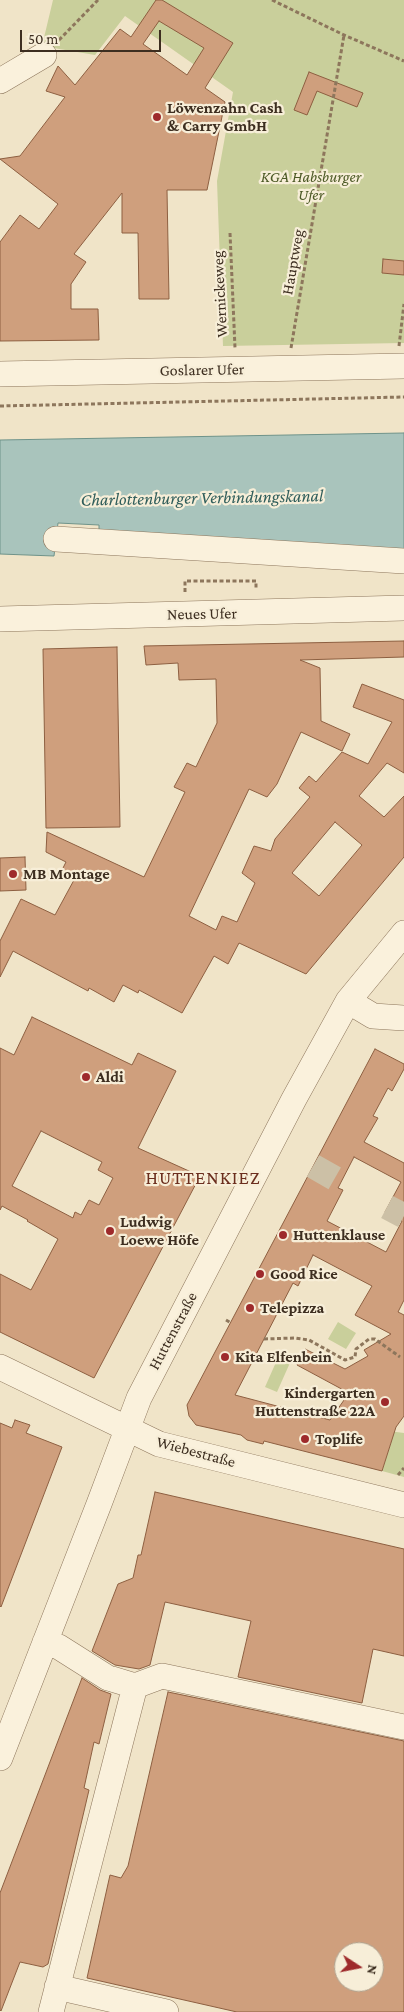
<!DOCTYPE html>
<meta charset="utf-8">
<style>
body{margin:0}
#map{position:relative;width:404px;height:2012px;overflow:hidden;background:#f0e4c8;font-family:"Crimson Pro",serif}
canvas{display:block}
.north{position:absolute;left:334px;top:1942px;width:50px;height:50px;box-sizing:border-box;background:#f7eed8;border:1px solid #ada18e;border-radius:50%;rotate:101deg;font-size:14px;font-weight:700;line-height:20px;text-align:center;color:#3d2e20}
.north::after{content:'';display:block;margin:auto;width:18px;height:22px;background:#9e2a2b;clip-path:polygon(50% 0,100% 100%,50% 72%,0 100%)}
.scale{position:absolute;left:20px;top:30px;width:141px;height:22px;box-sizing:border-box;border:2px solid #3d2e20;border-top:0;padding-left:6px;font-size:15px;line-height:18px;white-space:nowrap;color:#3d2e20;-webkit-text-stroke:4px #f7eed8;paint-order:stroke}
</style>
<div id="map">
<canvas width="404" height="2012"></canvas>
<div class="north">N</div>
<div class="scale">50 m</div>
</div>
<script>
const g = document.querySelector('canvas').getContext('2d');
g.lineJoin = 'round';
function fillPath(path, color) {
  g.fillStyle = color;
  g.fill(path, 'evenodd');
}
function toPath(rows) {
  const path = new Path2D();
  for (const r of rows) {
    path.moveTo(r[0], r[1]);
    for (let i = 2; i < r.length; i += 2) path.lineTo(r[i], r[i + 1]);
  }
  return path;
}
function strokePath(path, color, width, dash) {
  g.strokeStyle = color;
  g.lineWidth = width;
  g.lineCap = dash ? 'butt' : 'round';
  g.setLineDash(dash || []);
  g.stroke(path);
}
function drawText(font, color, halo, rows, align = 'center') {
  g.font = font + ' "Crimson Pro",serif';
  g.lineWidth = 4.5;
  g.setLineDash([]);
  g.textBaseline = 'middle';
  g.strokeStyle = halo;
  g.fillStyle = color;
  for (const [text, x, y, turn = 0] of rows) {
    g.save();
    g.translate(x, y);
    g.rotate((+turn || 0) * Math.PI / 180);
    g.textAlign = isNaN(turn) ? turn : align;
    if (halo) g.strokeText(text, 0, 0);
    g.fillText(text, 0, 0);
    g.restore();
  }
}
const green = toPath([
 [53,0,404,0,404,343,223,346,217,181,233,92,125,16,95,55,42,46],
 [338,1322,356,1333,346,1349,328,1339],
 [281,1351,293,1356,277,1392,265,1387],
 [389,1431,404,1433,404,1477,382,1471,391,1443,389,1442]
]);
const water = toPath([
 [404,433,404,552,99,531,99,525,58,523,54,556,0,554,0,440,404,433]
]);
const building = toPath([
 [156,0,162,0,233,43,205,88,225,102,207,190,167,190,169,299,139,299,138,233,122,233,122,193,74,254,86,262,71,284,71,309,98,309,99,340,0,341,0,242,20,215,39,229,58,204,0,159,20,156,65,97,46,91,58,66,75,85,120,29,131,37,156,0],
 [159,21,204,48,187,75,143,44,159,21],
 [309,72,363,93,357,107,317,91,307,115,294,110,309,72],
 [383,259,404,261,404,275,382,273,383,259],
 [404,641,404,657,300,660,320,668,321,721,350,734,342,751,301,732,277,784,267,797,249,789,189,916,216,930,222,916,237,922,255,883,242,873,254,846,271,851,275,839,310,797,299,788,309,776,316,782,342,752,368,764,392,722,353,707,362,684,404,700,404,773,387,763,359,796,384,817,404,796,404,857,306,974,239,943,228,964,214,956,182,1013,139,990,138,993,123,985,114,1002,89,988,88,991,13,951,0,977,0,941,21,899,55,915,74,880,60,874,66,862,46,852,47,832,144,877,185,792,174,787,187,763,196,767,217,723,216,679,179,680,178,663,146,665,144,646,404,641],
 [335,822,362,845,319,896,292,873,335,822],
 [117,647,120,827,46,828,43,649,117,647],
 [25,857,26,890,0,891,0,858,25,857],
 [32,1017,132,1065,138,1053,176,1071,138,1148,200,1176,94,1378,0,1332,0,1274,31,1290,58,1239,27,1221,28,1220,2,1206,0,1210,0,1048,14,1055,32,1017],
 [41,1131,102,1162,98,1170,113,1178,99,1205,89,1200,81,1215,75,1212,73,1218,12,1186,41,1131],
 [375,1049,404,1064,404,1069,392,1091,388,1088,373,1116,378,1118,364,1142,404,1163,404,1300,398,1312,404,1315,404,1416,396,1427,382,1471,264,1441,263,1444,247,1440,241,1435,196,1425,189,1416,187,1405,375,1049],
 [354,1157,401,1182,385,1212,402,1221,386,1252,327,1221,343,1190,338,1188,354,1157],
 [313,1255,372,1286,355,1315,391,1334,364,1350,368,1356,345,1369,305,1349,297,1365,349,1393,330,1420,235,1395,293,1283,298,1286,313,1255],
 [15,1420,30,1425,26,1433,62,1447,1,1607,0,1606,0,1423,12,1428,15,1420],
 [155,1492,404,1549,404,1656,373,1649,362,1703,238,1677,251,1621,165,1602,150,1665,139,1669,115,1665,92,1651,118,1584,133,1578,138,1555,141,1555,155,1492],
 [82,1678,100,1690,111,1694,99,1744,94,1742,84,1788,89,1790,48,1964,43,1967,20,1962,1,2011,0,2010,0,1893,82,1678],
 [168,1692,404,1741,404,2012,237,2012,87,1978,110,1875,121,1878,128,1866,168,1692],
 [344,1952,374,1952,374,1982,344,1982,344,1952]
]);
const minorTunnel = toPath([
 [313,1166,341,1182],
 [387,1207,404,1216]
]);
const path = toPath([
 [272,0,344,35,404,61],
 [59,40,98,0],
 [230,233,235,348],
 [399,346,404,304],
 [291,348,344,35],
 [0,406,404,397],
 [185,592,185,581,256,581,256,590],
 [226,1320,231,1323],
 [264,1339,295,1338,309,1340,345,1360,355,1357,356,1349,369,1339,375,1339,400,1357],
 [398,1475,404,1468]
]);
const minor = toPath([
 [0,81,44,55],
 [0,374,404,366],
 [56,539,404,561],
 [0,619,404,608],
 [348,1001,373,1016,404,1018],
 [0,1367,159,1444,404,1505],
 [45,1642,59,1647,108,1678],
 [112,1679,135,1686,162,1676,404,1727],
 [0,1758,99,1504,139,1398,294,1099,348,1001,404,933],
 [57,1987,166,2012],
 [51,2012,135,1686]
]);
const markers = [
 [157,117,5,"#9e2a2b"],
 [13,874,5,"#9e2a2b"],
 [86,1077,5,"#9e2a2b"],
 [110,1231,5,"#9e2a2b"],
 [283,1235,5,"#9e2a2b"],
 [260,1274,5,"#9e2a2b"],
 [250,1308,5,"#9e2a2b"],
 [225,1357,5,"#9e2a2b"],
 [385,1402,5,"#9e2a2b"],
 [305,1439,5,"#9e2a2b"]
];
const poiNames = [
 ["Löwenzahn Cash",167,108],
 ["& Carry GmbH",167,126],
 ["MB Montage",23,874],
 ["Aldi",96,1077],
 ["Ludwig",120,1222],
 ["Loewe Höfe",120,1240],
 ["Huttenklause",293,1235],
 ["Good Rice",270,1274],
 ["Telepizza",260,1308],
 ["Kita Elfenbein",235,1357],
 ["Kindergarten",375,1393,"right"],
 ["Huttenstraße 22A",375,1411,"right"],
 ["Toplife",315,1439]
];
const parkNames = [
 ["KGA Habsburger",311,177],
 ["Ufer",311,195]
];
const streetNames = [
 ["Hauptweg",293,262,-80],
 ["Wernickeweg",220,294,-93],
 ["Goslarer Ufer",202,370,-1],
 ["Neues Ufer",202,614,-1],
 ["Huttenstraße",173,1331,-62],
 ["Wiebestraße",196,1452,15]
];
const waterNames = [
 ["Charlottenburger Verbindungskanal",202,498,-1]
];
const quarterNames = [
 ["HUTTENKIEZ",203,1178]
];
fillPath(green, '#c9cf9b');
fillPath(water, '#a9c4bc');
strokePath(water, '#6f938a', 1);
fillPath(building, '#cf9f7d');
strokePath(building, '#8d5f41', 1);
strokePath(minorTunnel, '#ccc0a6', 25, [25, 12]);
strokePath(minor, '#8d765c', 26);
strokePath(path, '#8d765c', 3, [4, 2.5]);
strokePath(minor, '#faf1dc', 25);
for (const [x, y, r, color] of markers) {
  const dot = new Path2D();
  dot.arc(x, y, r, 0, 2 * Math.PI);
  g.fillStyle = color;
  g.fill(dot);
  strokePath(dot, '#f7eed8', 2);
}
drawText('bold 16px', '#3d2e20', '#f7eed8', poiNames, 'left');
drawText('italic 16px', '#4d5a26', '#f7eed8', parkNames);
drawText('16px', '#3d2e20', '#f7eed8', streetNames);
drawText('italic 18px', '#2f5d5a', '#f7eed8', waterNames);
g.letterSpacing = '1px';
drawText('19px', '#6b2e1e', '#f7eed8', quarterNames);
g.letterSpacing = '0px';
</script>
